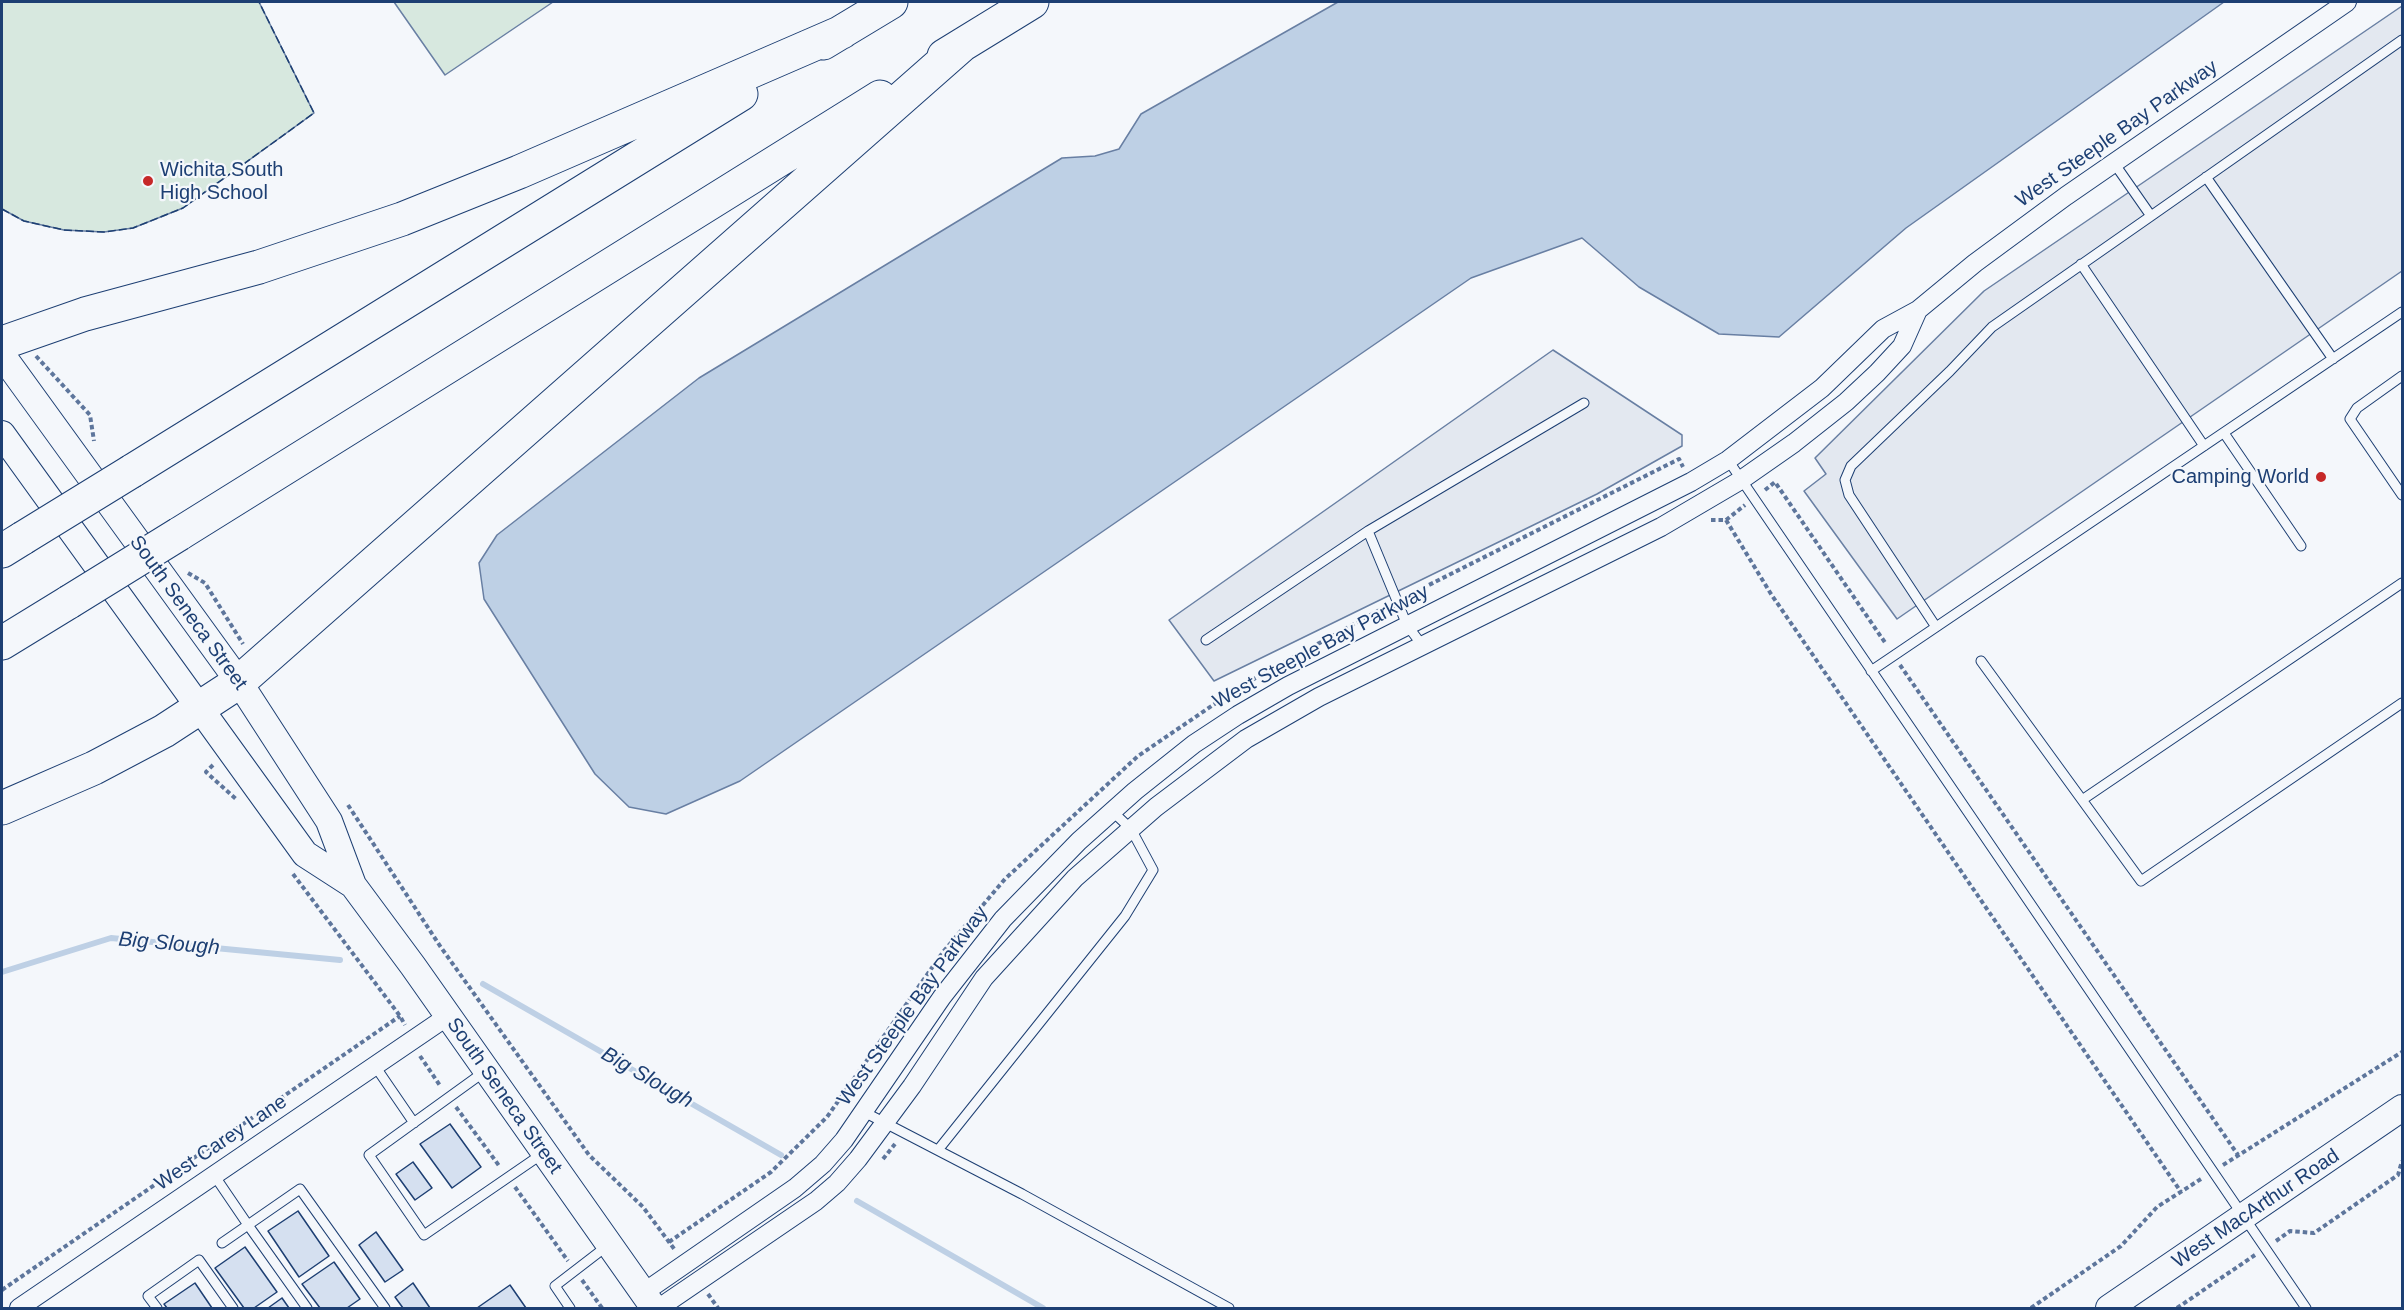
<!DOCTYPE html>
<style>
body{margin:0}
#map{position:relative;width:2404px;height:1310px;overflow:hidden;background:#f4f7fb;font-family:Helvetica,sans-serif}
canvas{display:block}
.frame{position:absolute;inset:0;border:3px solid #1d3f73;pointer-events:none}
</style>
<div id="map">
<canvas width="2404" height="1310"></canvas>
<div class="frame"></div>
</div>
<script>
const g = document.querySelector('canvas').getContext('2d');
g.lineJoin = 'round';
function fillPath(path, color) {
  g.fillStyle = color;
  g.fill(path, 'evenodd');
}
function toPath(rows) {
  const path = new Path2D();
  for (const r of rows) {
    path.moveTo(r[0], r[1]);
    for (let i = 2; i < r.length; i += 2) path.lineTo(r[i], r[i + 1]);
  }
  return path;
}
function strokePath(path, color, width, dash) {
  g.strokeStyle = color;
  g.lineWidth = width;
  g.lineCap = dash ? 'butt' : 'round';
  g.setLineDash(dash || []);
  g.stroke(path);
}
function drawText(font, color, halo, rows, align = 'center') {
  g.font = font + ' Helvetica,sans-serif';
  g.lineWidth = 4.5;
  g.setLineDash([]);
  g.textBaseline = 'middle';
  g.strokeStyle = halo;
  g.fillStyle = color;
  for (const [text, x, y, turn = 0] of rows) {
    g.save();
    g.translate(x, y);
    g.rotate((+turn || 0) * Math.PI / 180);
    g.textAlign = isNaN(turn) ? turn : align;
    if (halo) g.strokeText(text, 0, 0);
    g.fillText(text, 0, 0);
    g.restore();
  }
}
const green = toPath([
 [2,2,259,2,314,113,183,208,133,228,104,232,64,230,24,221,2,209,2,2],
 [394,2,553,2,445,75,394,2]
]);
const parking = toPath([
 [2402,6,2402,271,1897,619,1804,491,1826,474,1815,458,1984,291,2402,6],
 [1553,350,1682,435,1682,446,1597,494,1214,681,1169,620,1553,350]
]);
const water = toPath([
 [1338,2,2224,2,1906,228,1779,337,1719,334,1639,287,1582,238,1471,278,740,781,666,814,629,807,595,774,484,599,479,563,497,535,699,378,1062,158,1095,156,1119,149,1141,114,1338,2]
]);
const stream = toPath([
 [2,972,111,938,340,960],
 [483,984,781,1155],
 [857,1201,1043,1308]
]);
const building = toPath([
 [450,1124,481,1167,452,1188,420,1144,450,1124],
 [413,1162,432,1188,415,1200,396,1174,413,1162],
 [298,1211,329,1256,299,1277,268,1231,298,1211],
 [376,1232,403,1270,385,1282,359,1245,376,1232],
 [245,1247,277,1292,254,1308,244,1308,215,1268,245,1247],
 [334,1262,360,1299,347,1308,320,1308,302,1284,334,1262],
 [195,1283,212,1308,167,1308,164,1304,195,1283],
 [413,1283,430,1308,403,1308,395,1297,413,1283],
 [510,1285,526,1308,477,1308,510,1285],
 [282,1298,289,1308,268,1308,282,1298]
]);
const path = toPath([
 [36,356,90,415,94,441],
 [1765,490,1775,482,1886,644],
 [1711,520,1726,520,1745,505],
 [1726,520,1771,594,2181,1192],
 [188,573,205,583,243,644],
 [1409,595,1679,459,1683,467],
 [1900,665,2238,1155],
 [213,765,206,772,236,799],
 [348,805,440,946,589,1155,643,1207,675,1250],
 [293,874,400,1016,405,1025],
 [420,1056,441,1087],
 [456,1107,500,1167],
 [883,1159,895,1144],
 [2223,1165,2402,1052],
 [515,1187,568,1261],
 [2276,1241,2290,1231,2314,1233,2398,1175,2402,1161],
 [669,1242,771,1172,827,1117,943,952,1005,879,1138,756,1241,686,1387,606],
 [582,1280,602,1308],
 [2,1290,400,1016],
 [708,1294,718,1308],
 [2031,1308,2121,1246,2157,1207,2201,1179],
 [2177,1308,2255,1255]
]);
const lane = toPath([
 [2206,177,2333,359],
 [2151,216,2402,40],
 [2081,264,2204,446],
 [2402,376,2357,408,2350,419,2402,495],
 [2224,433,2301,546],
 [1728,460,2306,1308],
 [1368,531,1407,625,1422,645],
 [1936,627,1849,495,1845,480,1851,466,1950,371,1992,327,2151,216,2114,163],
 [1206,640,1368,531,1584,403],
 [1981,661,2141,881,2402,703],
 [1871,671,2402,312],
 [2082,800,2402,583],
 [375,1066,414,1123],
 [484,1072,369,1155,424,1235,542,1154],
 [864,1112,1022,1194,1229,1308],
 [938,1150,1125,916,1153,870,1131,829,1112,811],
 [214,1175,248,1225,300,1189,385,1308],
 [222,1243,248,1225,307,1308],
 [157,1308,148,1296,199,1260,233,1308],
 [570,1308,555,1286,607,1246]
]);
const street = toPath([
 [1918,310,1975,263,2066,196,2347,2],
 [643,1293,795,1188,823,1164,844,1140,942,997,1003,919,1079,841,1135,791,1194,744,1238,715,1288,686,1691,482,1728,460,1822,388,1883,329,1918,310,1902,346,1877,373,1846,402,1794,443,1741,480,1661,527,1319,697,1246,739,1156,807,1075,878,984,978,912,1086,858,1159,837,1183,816,1201,659,1308],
 [19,1308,448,1016]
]);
const secondary = toPath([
 [2,355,239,682,329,821,353,885,413,966,654,1308],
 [2,434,305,854,353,885],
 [2109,1308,2402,1108]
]);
const highway = toPath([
 [823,43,891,2],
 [944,56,1032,2],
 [2,343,85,314,259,267,402,219,519,172,842,32],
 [132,471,741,94],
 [179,534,880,97],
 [2,551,23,538],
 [2,643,69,602],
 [2,808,94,768,164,731,239,682,962,45]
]);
const highwayBridge = toPath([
 [23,538,132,471],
 [69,602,179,534]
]);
const fence = toPath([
 [2,209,24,221,64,230,104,232,133,228,183,208,314,113,259,2]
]);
const markers = [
 [148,181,6,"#c62828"],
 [2321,477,6,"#c62828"]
];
const streetNames = [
 ["West Steeple Bay Parkway",2117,134,-35],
 ["South Seneca Street",188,613,54],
 ["West Steeple Bay Parkway",1321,647,-28],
 ["West Steeple Bay Parkway",913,1006,-54],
 ["South Seneca Street",504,1096,55],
 ["West Carey Lane",221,1143,-34],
 ["West MacArthur Road",2256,1209,-34]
];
const poiNames = [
 ["Wichita South",160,170],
 ["High School",160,193],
 ["Camping World",2309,477,"right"]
];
const waterNames = [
 ["Big Slough",169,944,5],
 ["Big Slough",647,1078,30]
];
fillPath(green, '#d7e8df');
strokePath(green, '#687fa3', 1.5);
fillPath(parking, '#e3e8f0');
strokePath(parking, '#687fa3', 1.5);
fillPath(water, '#bed0e5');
strokePath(water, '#687fa3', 1.5);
strokePath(stream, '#bed0e5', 6);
fillPath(building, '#d5e0f0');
strokePath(building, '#1d3f73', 1.5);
strokePath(lane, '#1d3f73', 11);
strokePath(street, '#1d3f73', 20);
strokePath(secondary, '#1d3f73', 28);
strokePath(highway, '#1d3f73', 35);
strokePath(path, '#5e769c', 4, [4.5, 3]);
strokePath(lane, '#f4f7fb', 9);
strokePath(street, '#f4f7fb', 18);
strokePath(secondary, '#f4f7fb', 26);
strokePath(highway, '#f4f7fb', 33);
strokePath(highwayBridge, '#1d3f73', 35, []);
strokePath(highwayBridge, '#f4f7fb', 33);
strokePath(fence, '#1d3f73', 1.5, [8, 3]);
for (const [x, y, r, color] of markers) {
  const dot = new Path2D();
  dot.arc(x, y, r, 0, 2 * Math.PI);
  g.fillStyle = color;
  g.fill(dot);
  strokePath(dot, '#f4f7fb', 2);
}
drawText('20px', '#1d3f73', '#f4f7fb', streetNames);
drawText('20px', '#1d3f73', '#f4f7fb', poiNames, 'left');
drawText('italic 21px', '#1d3f73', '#f4f7fb', waterNames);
</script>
